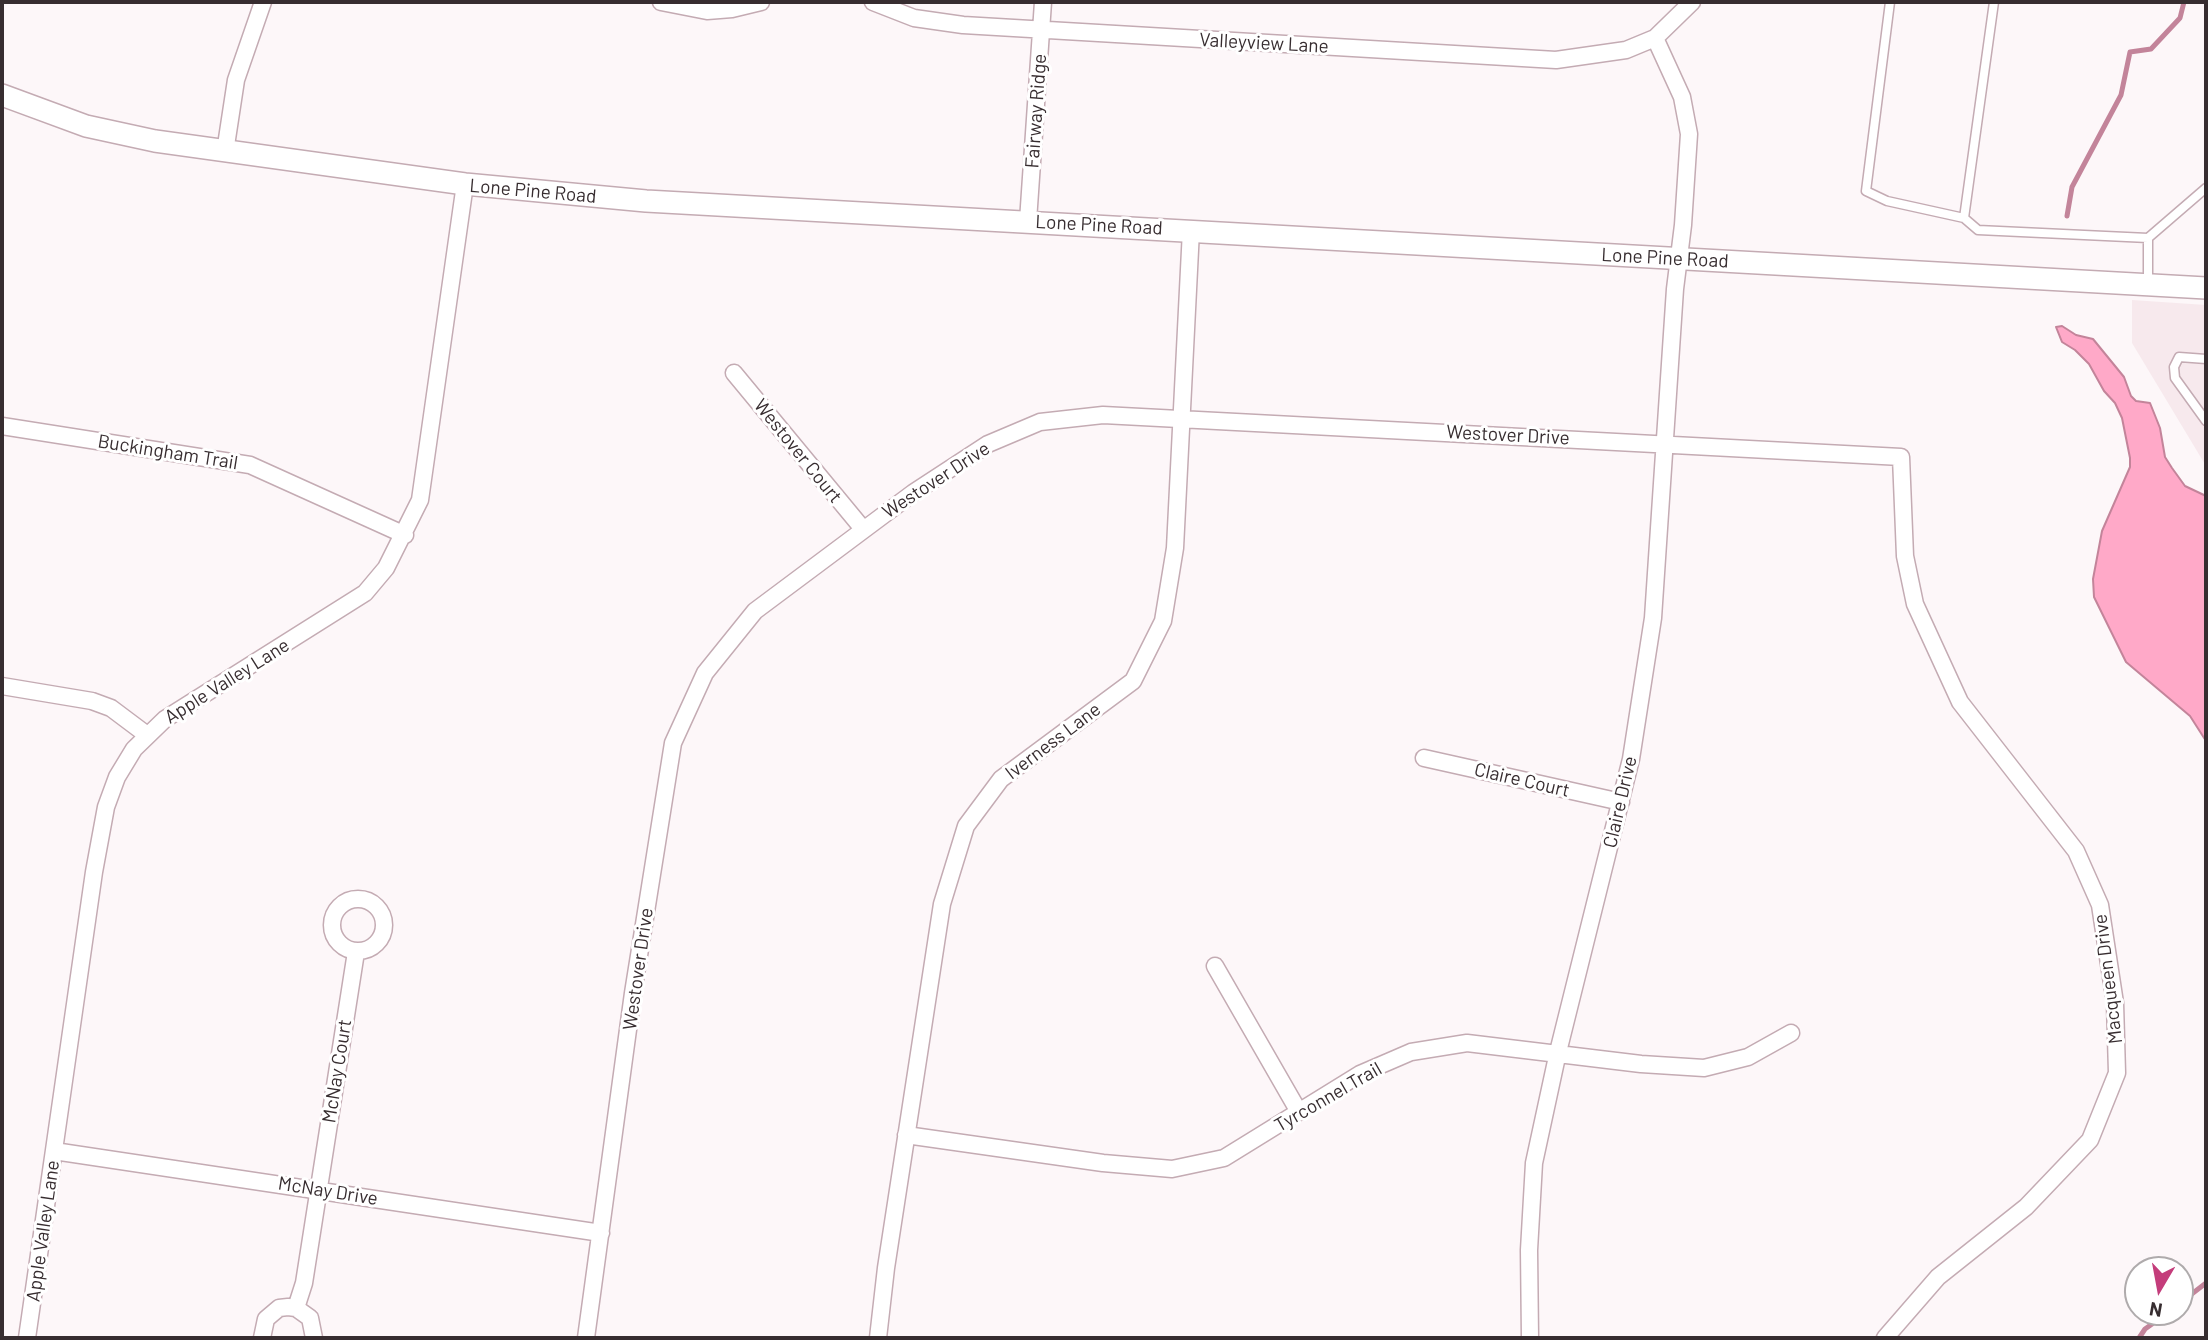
<!DOCTYPE html>
<style>
body{margin:0}
#map{position:relative;width:2208px;height:1340px;overflow:hidden;background:#fdf7f9;font-family:Barlow,sans-serif}
canvas{display:block}
.frame{position:absolute;inset:0;border:4px solid #372d30;pointer-events:none}
.north{position:absolute;left:2124px;top:1256px;width:70px;height:70px;box-sizing:border-box;background:#fff;border:2px solid #afabac;border-radius:50%;rotate:190deg;font-size:19px;font-weight:700;line-height:28px;text-align:center;color:#372d30}
.north::after{content:'';display:block;margin:auto;width:24px;height:32px;background:#c43d7b;clip-path:polygon(50% 0,100% 100%,50% 72%,0 100%)}
</style>
<div id="map">
<canvas width="2208" height="1340"></canvas>
<div class="frame"></div>
<div class="north">N</div>
</div>
<script>
const g = document.querySelector('canvas').getContext('2d');
g.lineJoin = 'round';
function fillPath(path, color) {
  g.fillStyle = color;
  g.fill(path, 'evenodd');
}
function toPath(rows) {
  const path = new Path2D();
  for (const r of rows) {
    if (r.length === 3) {
      path.moveTo(r[0] + r[2], r[1]);
      path.arc(r[0], r[1], r[2], 0, 2 * Math.PI);
      continue;
    }
    path.moveTo(r[0], r[1]);
    for (let i = 2; i < r.length; i += 2) path.lineTo(r[i], r[i + 1]);
  }
  return path;
}
function strokePath(path, color, width, dash) {
  g.strokeStyle = color;
  g.lineWidth = width;
  g.lineCap = dash ? 'butt' : 'round';
  g.setLineDash(dash || []);
  g.stroke(path);
}
function drawText(font, color, halo, rows, align = 'center') {
  g.font = font + ' Barlow,sans-serif';
  g.lineWidth = 6;
  g.setLineDash([]);
  g.textBaseline = 'middle';
  g.strokeStyle = halo;
  g.fillStyle = color;
  for (const [text, x, y, turn = 0] of rows) {
    g.save();
    g.translate(x, y);
    g.rotate((+turn || 0) * Math.PI / 180);
    g.textAlign = isNaN(turn) ? turn : align;
    if (halo) g.strokeText(text, 0, 0);
    g.fillText(text, 0, 0);
    g.restore();
  }
}
const built = toPath([
 [2132,300,2206,305,2206,466,2132,343]
]);
const water = toPath([
 [2062,326,2076,335,2093,339,2124,377,2131,396,2136,401,2150,403,2160,428,2165,457,2172,468,2185,486,2206,496,2206,741,2190,716,2126,662,2094,597,2093,579,2102,531,2130,467,2130,458,2122,418,2115,403,2104,391,2089,364,2075,350,2062,342,2056,327,2062,326]
]);
const stream = toPath([
 [2067,216,2072,187,2121,95,2130,52,2151,49,2180,18,2184,2],
 [2180,1303,2206,1283],
 [2139,1338,2145,1329,2169,1312]
]);
const lane = toPath([
 [1890,2,1866,191,1887,201,1964,218,1978,230,2148,238,2148,282],
 [1964,218,1994,2],
 [2148,238,2206,188],
 [2206,359,2179,357,2174,367,2175,378,2206,421]
]);
const street = toPath([
 [661,2,707,11,732,9,761,2],
 [873,2,914,18,963,25,1556,60,1626,50,1655,38,1692,2],
 [225,152,236,80,263,2],
 [1028,221,1043,2],
 [734,373,863,529],
 [2,426,250,465,405,535],
 [2,686,92,701,111,708,147,735],
 [1424,758,1621,802],
 [358,925,26],
 [1215,966,1299,1112],
 [906,1135,1103,1163,1172,1169,1224,1158,1360,1074,1411,1052,1467,1043,1641,1064,1704,1068,1748,1057,1791,1033],
 [54,1151,601,1233],
 [296,1308,304,1283,356,952],
 [27,1338,94,872,106,807,117,777,134,749,165,719,365,593,386,568,420,500,465,184],
 [262,1338,266,1319,279,1308,288,1307,296,1308,310,1318,314,1338],
 [586,1338,633,993,673,743,705,673,755,611,913,493,988,444,1040,422,1103,415,1901,457,1905,556,1915,604,1960,702,2076,851,2100,905,2115,1003,2117,1073,2090,1140,2026,1207,1938,1277,1885,1338],
 [878,1338,886,1268,942,904,966,826,1001,779,1133,681,1163,621,1175,548,1191,230],
 [1530,1338,1529,1250,1534,1163,1558,1052,1631,759,1653,618,1675,289,1683,225,1689,134,1682,97,1655,38]
]);
const secondary = toPath([
 [2,95,86,126,155,141,465,184,646,201,2206,288]
]);
const streetNames = [
 ["Valleyview Lane",1264,43,3],
 ["Fairway Ridge",1036,111,-86],
 ["Lone Pine Road",533,191,5],
 ["Lone Pine Road",1099,225,3],
 ["Lone Pine Road",1665,258,3],
 ["Westover Drive",1508,435,3],
 ["Westover Court",798,451,51],
 ["Buckingham Trail",168,452,9],
 ["Westover Drive",936,480,-33],
 ["Apple Valley Lane",227,681,-32],
 ["Iverness Lane",1053,741,-37],
 ["Claire Court",1522,780,13],
 ["Claire Drive",1620,802,-77],
 ["Westover Drive",638,969,-82],
 ["Macqueen Drive",2108,979,-97],
 ["McNay Court",337,1071,-81],
 ["Tyrconnel Trail",1328,1097,-30],
 ["McNay Drive",328,1191,9],
 ["Apple Valley Lane",43,1231,-82]
];
fillPath(built, '#f7e9ed');
fillPath(water, '#ffa9c8');
strokePath(water, '#c3849a', 2);
strokePath(stream, '#c3849a', 5);
strokePath(lane, '#c4abb3', 11);
strokePath(street, '#c4abb3', 19);
strokePath(secondary, '#c4abb3', 24);
strokePath(lane, '#fff', 8);
strokePath(street, '#fff', 16);
strokePath(secondary, '#fff', 21);
drawText('19px', '#372d30', '#fff', streetNames);
</script>
